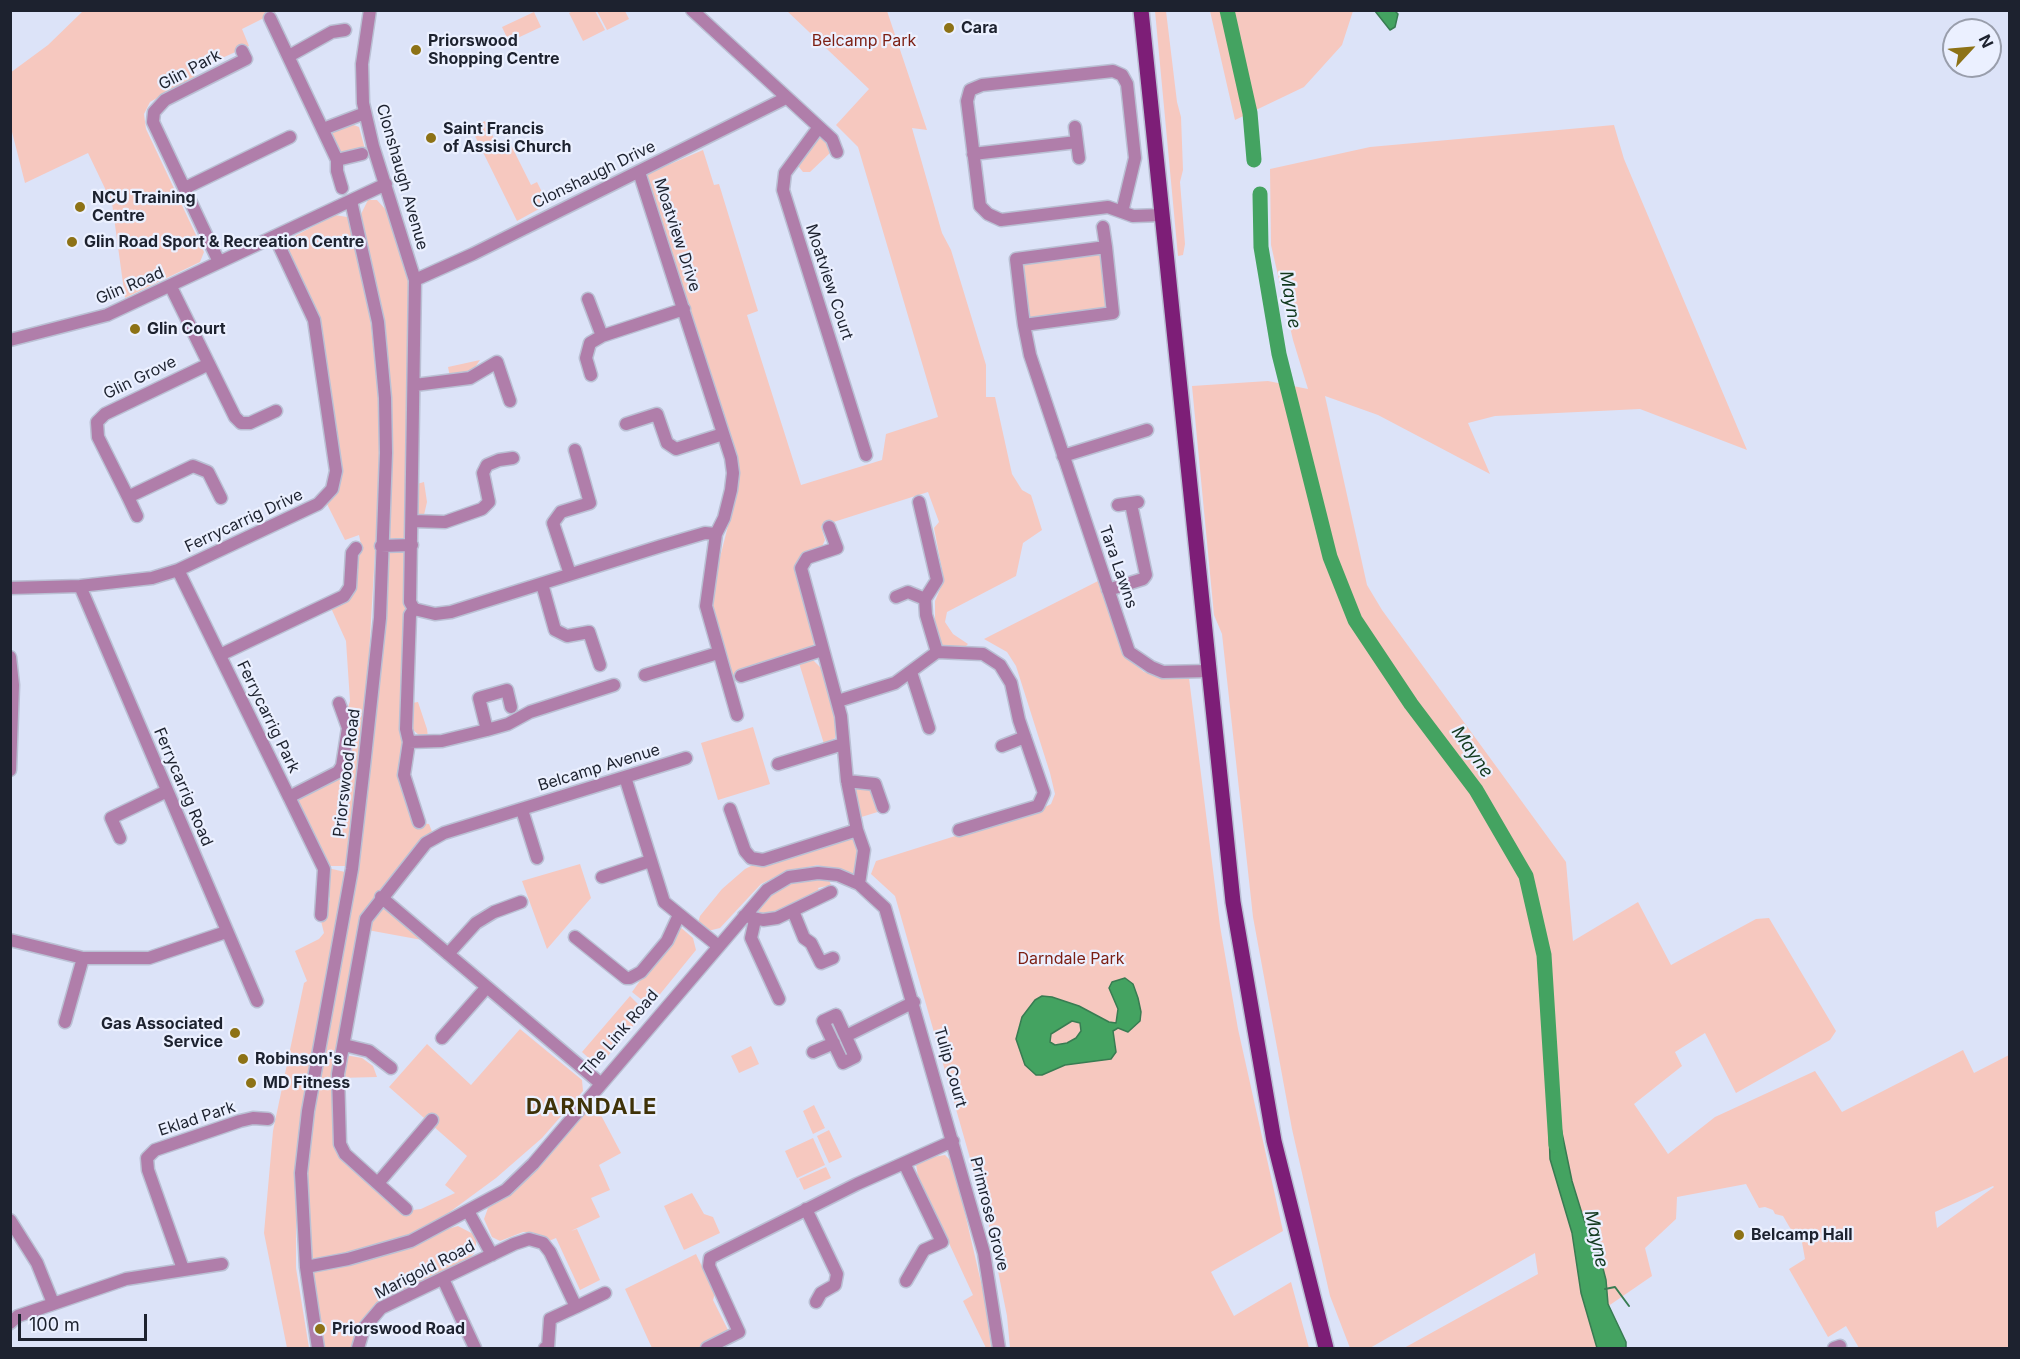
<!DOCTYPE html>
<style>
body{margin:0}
#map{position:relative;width:2020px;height:1359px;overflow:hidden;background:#dce3f8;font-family:Inter,sans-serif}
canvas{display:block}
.frame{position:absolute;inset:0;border:12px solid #1d222f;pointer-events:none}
.north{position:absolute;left:1942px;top:18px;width:60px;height:60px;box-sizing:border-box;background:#ebf0ff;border:2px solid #999eac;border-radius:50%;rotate:64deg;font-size:16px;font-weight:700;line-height:24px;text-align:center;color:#1d222f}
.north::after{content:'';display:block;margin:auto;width:21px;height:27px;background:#8d7216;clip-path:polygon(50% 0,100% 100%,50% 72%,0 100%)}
.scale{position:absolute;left:18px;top:1314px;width:129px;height:27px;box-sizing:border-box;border:3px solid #1d222f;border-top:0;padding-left:8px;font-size:18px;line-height:21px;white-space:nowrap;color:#1d222f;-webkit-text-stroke:4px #ebf0ff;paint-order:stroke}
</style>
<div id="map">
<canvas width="2020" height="1359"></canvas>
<div class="frame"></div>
<div class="north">N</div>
<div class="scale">100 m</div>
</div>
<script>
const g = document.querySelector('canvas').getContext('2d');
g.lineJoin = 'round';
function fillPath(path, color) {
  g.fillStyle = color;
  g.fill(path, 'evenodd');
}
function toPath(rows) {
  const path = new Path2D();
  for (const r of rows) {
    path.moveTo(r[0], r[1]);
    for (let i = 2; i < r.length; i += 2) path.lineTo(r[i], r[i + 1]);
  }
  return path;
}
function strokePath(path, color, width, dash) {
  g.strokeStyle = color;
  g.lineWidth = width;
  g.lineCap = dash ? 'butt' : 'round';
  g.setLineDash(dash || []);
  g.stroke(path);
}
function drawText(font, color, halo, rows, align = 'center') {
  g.font = font + ' Inter,sans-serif';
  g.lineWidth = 4.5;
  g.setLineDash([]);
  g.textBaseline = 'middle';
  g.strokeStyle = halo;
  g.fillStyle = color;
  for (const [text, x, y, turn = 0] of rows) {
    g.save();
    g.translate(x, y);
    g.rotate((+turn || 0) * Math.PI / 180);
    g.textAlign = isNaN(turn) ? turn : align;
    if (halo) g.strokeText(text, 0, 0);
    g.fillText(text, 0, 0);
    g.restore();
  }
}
const green = toPath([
 [83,11,278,11,242,29,249,46,195,70,194,77,150,102,144,114,146,129,204,252,200,262,125,298,112,203,88,153,25,183,11,128,10,73,48,45],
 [573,11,595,11,605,30,583,41,569,13],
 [597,11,625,11,629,19,607,30],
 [787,11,887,11,927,130,912,128,942,233,951,250,986,365,986,397,995,397,1012,474,1022,490,1031,495,1042,530,1023,543,1016,576,947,612,945,622,953,634,968,644,963,649,942,647,935,626,935,601,944,580,934,528,939,522,928,492,821,526,825,540,821,549,798,559,796,568,815,642,810,650,738,673,734,677,730,675,713,618,710,597,731,514,730,436,705,356,684,309,645,175,703,150,714,185,719,184,758,311,747,315,801,485,882,460,886,434,938,417,858,147,836,125,869,89],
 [1155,11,1166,11,1177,102,1181,117,1183,170,1180,182,1185,244,1183,255,1178,256],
 [1210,11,1210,10,1353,11,1342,45,1304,87,1235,120],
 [534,12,541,27,509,42,502,27],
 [485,121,497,144,508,139,531,185,537,182,548,204,517,221,471,128],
 [351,124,359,127,366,153,339,154,332,133],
 [1614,125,1624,159,1747,450,1640,409,1495,416,1468,423,1490,474,1378,415,1325,396,1367,585,1382,610,1566,862,1573,941,1638,902,1671,965,1756,919,1769,918,1836,1031,1830,1040,1736,1093,1705,1033,1675,1052,1682,1066,1634,1104,1668,1154,1715,1117,1815,1071,1842,1112,1963,1050,1974,1073,2009,1055,2009,1348,1859,1348,1846,1326,1828,1337,1789,1269,1805,1259,1800,1231,1793,1233,1783,1216,1775,1214,1773,1210,1765,1207,1759,1208,1746,1184,1677,1197,1676,1219,1645,1248,1652,1276,1604,1309,1617,1348,1404,1348,1538,1274,1535,1253,1370,1348,1350,1348,1330,1296,1292,1129,1253,917,1222,634,1214,615,1192,386,1268,381,1308,389,1293,340,1271,245,1270,169,1370,147],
 [1993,1186,1994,1187,1937,1228,1935,1212],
 [824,137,831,152,810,172,803,172,799,167,799,161,818,139],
 [368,200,377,200,386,210,411,291,406,539,389,538,392,410,381,305,361,214],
 [335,215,347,217,355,239,368,299,382,431,369,655,359,767,346,866,329,866,298,804,298,796,346,771,347,711,350,701,346,641,331,608,356,587,358,555,362,549,359,535,345,540,326,502,335,492,326,368,285,243,293,237],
 [1103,248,1110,312,1024,325,1020,259],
 [480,360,473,370,450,377,448,367],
 [424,482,427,502,424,515,419,515,416,513,417,484],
 [412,547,406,758,419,823,429,824,435,839,426,844,375,895,364,921,382,898,433,942,362,929,340,1054,362,1058,373,1066,377,1077,338,1078,342,1150,405,1211,421,1209,455,1193,445,1185,467,1156,389,1087,427,1044,471,1085,520,1029,582,1080,583,1091,542,1138,496,1178,413,1239,458,1226,477,1236,475,1252,469,1259,384,1299,368,1314,358,1348,318,1348,302,1173,352,870,382,548],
 [1100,580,1128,659,1144,672,1175,679,1189,678,1220,926,1238,1029,1283,1231,1211,1272,1234,1316,1291,1282,1309,1348,1010,1348,1007,1316,988,1221,895,896,871,874,876,861,1041,809,1051,804,1055,794,1050,773,1016,666,1007,652,984,639],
 [813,660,821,668,836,723,835,738,824,744,799,663],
 [418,702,427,729,428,737,420,736,412,729,412,703],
 [753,727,770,784,718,800,701,743],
 [847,781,875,784,884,810,855,819],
 [857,830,864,850,859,883,818,865,787,871,761,884,720,928,708,931,698,923,700,916,722,889,745,869,763,860],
 [580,864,591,898,547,949,522,881],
 [328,868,345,872,301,1127,296,1180,296,1268,309,1348,287,1348,264,1233,273,1131,304,983,307,981,295,951,319,939,324,933,321,921,330,899,326,888],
 [813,879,829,880,831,885,818,888,820,893,776,914,762,916,759,912,759,904,770,894,791,884],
 [679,926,693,938,696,950,652,1004,647,1004,632,992],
 [630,996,643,1009,643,1014,602,1063,593,1062,582,1052],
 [751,1046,759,1064,739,1073,731,1056],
 [594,1102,621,1153,599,1165,610,1190,591,1198,600,1217,571,1231,577,1229,600,1280,580,1290,556,1238,549,1241,532,1232,523,1232,500,1241,492,1237,484,1219,488,1208,516,1190],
 [814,1105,825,1128,813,1134,803,1111],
 [829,1130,842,1157,829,1163,817,1136],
 [813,1138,825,1165,797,1178,785,1151],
 [945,1155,953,1163,957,1179,986,1304,991,1348,986,1348,963,1301,973,1295,918,1176,916,1164,933,1157],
 [826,1167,831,1178,804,1190,799,1179],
 [692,1193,704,1214,713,1217,720,1233,684,1250,664,1206],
 [696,1254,715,1293,713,1300,728,1330,702,1344,699,1348,652,1348,625,1289]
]);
const water = toPath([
 [1375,11,1395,11,1398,14,1395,27,1390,30,1375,11],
 [1125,978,1133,984,1138,998,1141,1012,1140,1021,1128,1032,1118,1028,1113,1031,1116,1052,1111,1059,1065,1065,1042,1075,1036,1075,1025,1065,1016,1039,1022,1017,1035,1000,1042,996,1052,997,1079,1006,1109,1022,1116,1023,1118,1009,1109,988,1112,982,1125,978],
 [1072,1021,1080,1023,1081,1031,1076,1038,1067,1043,1055,1045,1050,1042,1051,1034,1072,1021],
 [1555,1124,1561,1128,1572,1181,1584,1220,1599,1253,1606,1280,1608,1304,1626,1342,1626,1348,1597,1348,1581,1293,1572,1233,1550,1159,1549,1131,1555,1124]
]);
const stream = toPath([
 [1605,1289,1615,1287,1629,1306]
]);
const river = toPath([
 [1227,10,1250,113,1254,160],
 [1260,194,1261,247,1279,354,1330,557,1355,620,1411,704,1476,790,1526,876,1544,955,1556,1145]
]);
const minor = toPath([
 [370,10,362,64,363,103,373,146,415,280,410,602,414,609],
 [692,10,832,139,837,152],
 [270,18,337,160,337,171,342,188],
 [289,56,332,32,345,30],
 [819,127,785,173,783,190,866,455],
 [1075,127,1079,158],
 [323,129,365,113],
 [973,154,1077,142],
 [337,160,362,154],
 [639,172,731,458,733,473,731,490,724,518,716,534,706,606,737,715],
 [185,188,290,137],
 [1122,212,1135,158,1127,84,1122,75,1113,71,982,85,970,90,967,101,980,206,988,214,1001,220,1108,207,1122,212,1133,216,1162,215],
 [1103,227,1106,247],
 [219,262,153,122,154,112,165,100,246,59,242,51],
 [415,280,473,254,786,98],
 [171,287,235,417,241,423,250,423,276,411],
 [588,299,602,336],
 [1024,325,1113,313,1106,247,1016,259,1022,310,1024,325,1030,355,1129,652,1151,667,1163,672,1208,671],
 [10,340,107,315,386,184],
 [209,364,105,414,97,422,98,437,128,497,193,466,208,472,221,498],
 [591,375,586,358,590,343,602,336,684,309],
 [415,385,470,378,497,362,510,401],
 [626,424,657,414,667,443,676,449,723,434],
 [1063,456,1147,430],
 [128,497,137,516],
 [919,502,937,580,925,599,926,615,937,652],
 [1118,505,1138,502],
 [413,521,445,522,482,509,489,502,483,473,487,465,499,460,513,458],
 [829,527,837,548,807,558,801,568,841,716,847,781,857,830,864,850,859,884],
 [381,546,412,545],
 [178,570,289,797,338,772,342,766,348,728,339,703],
 [570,574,553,523,561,512,590,503,575,450],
 [542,584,555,630,567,636,589,632,600,665],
 [80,586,257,1001],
 [10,588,80,586,152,578,178,570,318,504,332,489,336,471,314,320,275,237],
 [1108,590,1143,579,1146,575,1131,504],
 [896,597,908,592,925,599],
 [414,609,435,614,451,612,661,546,705,533,716,534],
 [414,609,410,615,406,729,409,742,404,775,419,822],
 [220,655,344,596,350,587,352,553,356,548],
 [10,657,13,685,10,770],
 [911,672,929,728],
 [645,675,718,653],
 [741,676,822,650],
 [838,701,895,683,937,652,983,654,1000,665,1011,683,1019,720,1044,793,1038,806,959,830],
 [487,730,508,724,530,712,614,685],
 [409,742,442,741,487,730,479,698,507,690,511,707],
 [1002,746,1025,737],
 [778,764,843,744],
 [625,777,664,902,717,945],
 [847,781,875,784,883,807],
 [289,797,324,869,321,915],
 [730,809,745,851,751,858,763,860,857,830],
 [522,810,537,858],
 [120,838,111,818,167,791],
 [602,877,650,861],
 [381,897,600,1083],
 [793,911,804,938,811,943,821,963,833,958],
 [744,916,763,920,777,918,831,892],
 [755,920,751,938,779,999],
 [575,937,626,978,630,978,641,972,667,941,679,915],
 [10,940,83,958,149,958,226,932],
 [448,954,476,923,494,912,521,902],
 [836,1015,855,1057,843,1063,823,1021,836,1015],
 [65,1022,83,958],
 [846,1036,914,1002],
 [442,1038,487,987],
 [344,1045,369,1051,391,1068],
 [813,1052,834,1043],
 [904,1163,942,1242,924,1250,906,1281],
 [378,1183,432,1120],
 [406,1209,345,1154,340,1144,338,1074,366,919,426,843,444,833,686,758],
 [806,1209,837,1274,835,1285,821,1293,816,1302],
 [468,1211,492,1255],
 [10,1220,37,1263,53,1303],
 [306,1267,348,1259,411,1241,506,1190,533,1164,767,890,789,877,818,873,838,875,859,884,885,908,984,1253,999,1348],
 [183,1269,148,1170,147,1158,155,1150,240,1121,253,1118,268,1119],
 [443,1279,475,1348],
 [10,1323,18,1316,126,1279,222,1264],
 [318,1348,306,1267,301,1173,308,1111,352,869,364,766,380,618,386,453,385,398,378,322,351,201],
 [358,1348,364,1328,381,1308,514,1244,529,1239,543,1243,550,1252,576,1307,605,1293],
 [545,1348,548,1347,550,1319,576,1307],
 [707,1348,739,1332,709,1266,710,1258,857,1184,953,1141],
 [1834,1348,1840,1346]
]);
const major = toPath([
 [1141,10,1233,902,1274,1141,1326,1348]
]);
const markers = [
 [949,28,6,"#8d7216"],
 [416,50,6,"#8d7216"],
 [431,138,6,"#8d7216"],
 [80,207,6,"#8d7216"],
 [72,242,6,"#8d7216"],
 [135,329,6,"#8d7216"],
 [235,1033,6,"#8d7216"],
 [243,1059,6,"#8d7216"],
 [251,1083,6,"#8d7216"],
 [1739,1235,6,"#8d7216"],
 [320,1329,6,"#8d7216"]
];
const poiNames = [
 ["Cara",961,28],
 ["Priorswood",428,41],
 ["Shopping Centre",428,59],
 ["Saint Francis",443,129],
 ["of Assisi Church",443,147],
 ["NCU Training",92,198],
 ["Centre",92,216],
 ["Glin Road Sport & Recreation Centre",84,242],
 ["Glin Court",147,329],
 ["Gas Associated",223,1024,"right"],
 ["Service",223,1042,"right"],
 ["Robinson's",255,1059],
 ["MD Fitness",263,1083],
 ["Belcamp Hall",1751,1235],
 ["Priorswood Road",332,1329]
];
const parkNames = [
 ["Belcamp Park",864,41],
 ["Darndale Park",1071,959]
];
const streetNames = [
 ["Glin Park",190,70,-28],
 ["Clonshaugh Drive",594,175,-26],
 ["Clonshaugh Avenue",402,177,74],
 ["Moatview Drive",677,235,72],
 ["Moatview Court",829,282,72],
 ["Glin Road",130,286,-23],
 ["Glin Grove",140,378,-26],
 ["Ferrycarrig Drive",244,521,-25],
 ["Tara Lawns",1118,567,71],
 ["Ferrycarrig Park",268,717,64],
 ["Belcamp Avenue",599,768,-17],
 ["Priorswood Road",347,773,-83],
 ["Ferrycarrig Road",183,787,67],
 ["The Link Road",620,1033,-49],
 ["Tulip Court",950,1067,74],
 ["Eklad Park",197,1119,-18],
 ["Primrose Grove",989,1214,76],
 ["Marigold Road",425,1270,-27]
];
const waterNames = [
 ["Mayne",1290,300,81],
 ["Mayne",1472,752,55],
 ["Mayne",1596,1239,78]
];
const districtNames = [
 ["DARNDALE",592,1107]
];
fillPath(green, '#f6c8bf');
fillPath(water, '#44a361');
strokePath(water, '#387c52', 1.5);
strokePath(stream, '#387c52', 2);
strokePath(river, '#44a361', 15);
strokePath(minor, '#bac0d4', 15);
strokePath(major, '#bac0d4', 18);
strokePath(minor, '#b07eaa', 12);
strokePath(major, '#7d1e77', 15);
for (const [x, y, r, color] of markers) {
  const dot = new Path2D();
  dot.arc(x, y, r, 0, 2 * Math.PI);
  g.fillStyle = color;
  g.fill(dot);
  strokePath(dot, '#ebf0ff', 2);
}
drawText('bold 16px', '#1d222f', '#ebf0ff', poiNames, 'left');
drawText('16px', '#7c1e12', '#ebf0ff', parkNames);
drawText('16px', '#1d222f', '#ebf0ff', streetNames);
drawText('italic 18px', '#12391e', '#ebf0ff', waterNames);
g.letterSpacing = '1.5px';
drawText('bold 22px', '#3f3208', '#ebf0ff', districtNames);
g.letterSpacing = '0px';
</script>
